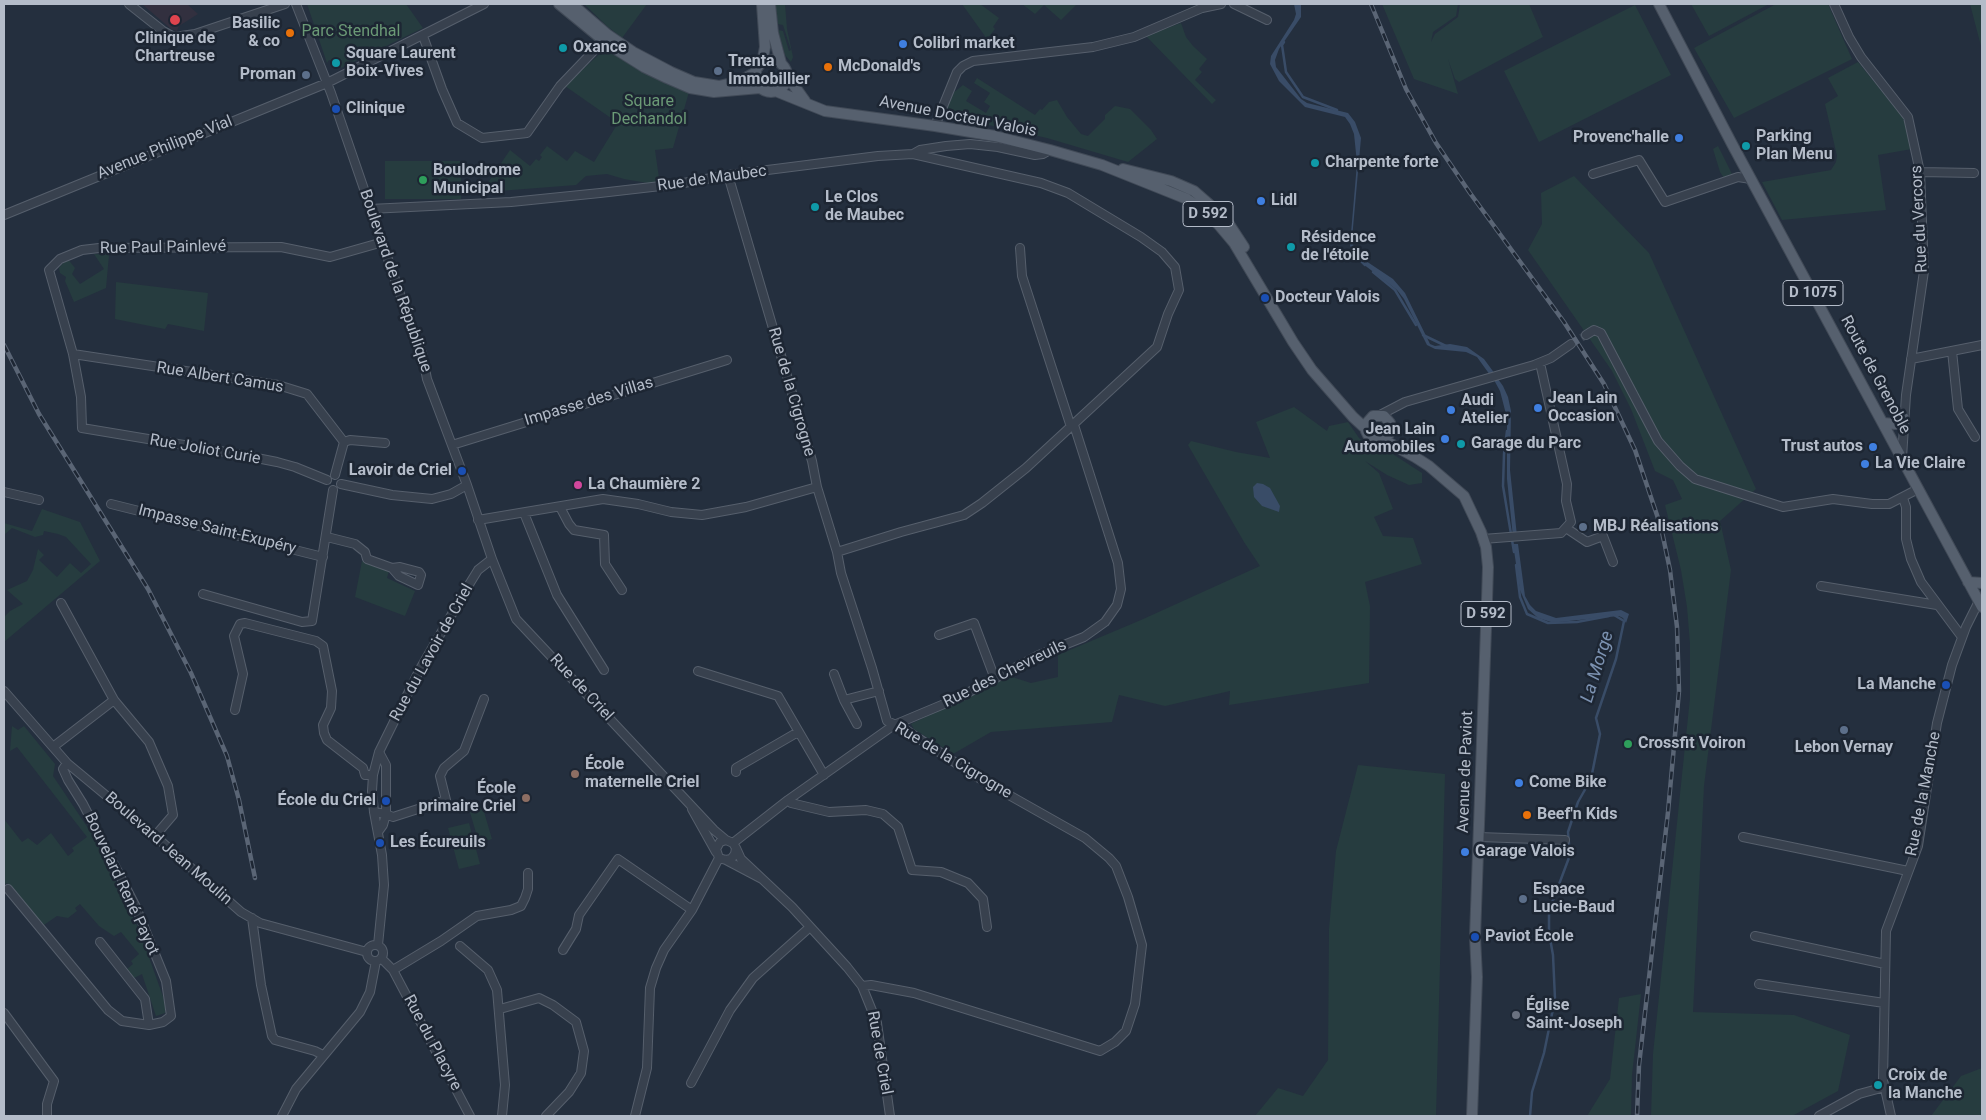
<!DOCTYPE html>
<meta charset="utf-8">
<style>
body{margin:0}
#map{position:relative;width:1986px;height:1120px;overflow:hidden;background:#242f3e;font-family:Roboto,sans-serif}
canvas{display:block}
.frame{position:absolute;inset:0;border:5px solid #b4bcc9;pointer-events:none}
</style>
<div id="map">
<canvas width="1986" height="1120"></canvas>
<div class="frame"></div>
</div>
<script>
const g = document.querySelector('canvas').getContext('2d');
g.lineJoin = 'round';
function fillPath(path, color) {
  g.fillStyle = color;
  g.fill(path, 'evenodd');
}
function toPath(rows) {
  const path = new Path2D();
  for (const r of rows) {
    if (r.length === 3) {
      path.moveTo(r[0] + r[2], r[1]);
      path.arc(r[0], r[1], r[2], 0, 2 * Math.PI);
      continue;
    }
    path.moveTo(r[0], r[1]);
    for (let i = 2; i < r.length; i += 2) path.lineTo(r[i], r[i + 1]);
  }
  return path;
}
function strokePath(path, color, width, dash) {
  g.strokeStyle = color;
  g.lineWidth = width;
  g.lineCap = dash ? 'butt' : 'round';
  g.setLineDash(dash || []);
  g.stroke(path);
}
function drawText(font, color, halo, rows, align = 'center') {
  g.font = font + ' Roboto,sans-serif';
  g.lineWidth = 5;
  g.setLineDash([]);
  g.textBaseline = 'middle';
  g.strokeStyle = halo;
  g.fillStyle = color;
  for (const [text, x, y, turn = 0] of rows) {
    g.save();
    g.translate(x, y);
    g.rotate((+turn || 0) * Math.PI / 180);
    g.textAlign = isNaN(turn) ? turn : align;
    if (halo) g.strokeText(text, 0, 0);
    g.fillText(text, 0, 0);
    g.restore();
  }
}
const medical = toPath([
 [142,4,187,4,198,14,179,26,177,31,171,29]
]);
const green = toPath([
 [307,4,406,4,423,28,341,68,341,65,329,60,327,63],
 [584,4,647,4,622,38,608,27],
 [775,4,785,4,787,29,793,57,791,62,785,55,778,30,783,31,789,51,791,50,783,25,778,24],
 [962,4,980,4,999,18,993,27,995,29,987,39],
 [1022,4,1077,4,1061,20,1044,5,1035,14],
 [1382,4,1458,4,1456,16,1433,32,1431,42,1435,34,1458,17,1460,4,1529,4,1543,37,1459,82,1455,79,1448,59,1458,94,1414,79],
 [1691,4,1769,4,1709,36],
 [1776,4,1828,4,1852,59,1734,118,1694,48],
 [1970,4,1982,4,1982,50],
 [1635,5,1671,75,1539,142,1504,71],
 [1181,23,1186,37,1193,46,1207,59,1199,69,1202,72,1195,80,1216,100,1212,104,1146,36],
 [607,47,689,92,673,148,655,150,660,185,624,179,607,174,586,176,576,185,486,192,489,181,510,150,530,166,536,159,539,161,542,157,540,155,547,146,567,161,575,151,594,162,618,123,565,86],
 [1858,62,1902,116,1906,123,1912,149,1878,155,1886,210,1782,220,1762,182,1831,170,1836,162,1837,156,1825,104,1838,96,1828,78],
 [977,78,1035,115,1040,109,1042,110,1049,102,1057,100,1067,117,1081,134,1088,136,1105,119,1105,115,1115,106,1130,109,1151,130,1157,139,1128,162,1047,138,944,115,953,93,963,85,972,91,966,101,986,113,990,106,984,102,990,93,974,83],
 [1718,146,1734,178,1726,181,1720,172,1713,149],
 [385,161,461,161,461,199,385,199],
 [1574,176,1649,253,1756,489,1720,521,1731,570,1704,786,1693,1012,1794,1015,1850,1035,1838,1091,1792,1116,1651,1116,1653,1054,1690,698,1690,644,1687,607,1681,570,1665,505,1682,499,1673,480,1655,471,1631,409,1612,371,1528,250,1542,224,1541,193],
 [94,254,109,255,106,288,74,302,65,281,66,277,60,273,59,268,67,258,75,268,72,274,80,284,104,269],
 [116,282,208,293,204,331,168,324,165,329,115,319],
 [1294,407,1327,431,1329,426,1348,422,1359,438,1369,447,1385,449,1422,473,1422,483,1409,485,1387,475,1365,461,1379,473,1393,509,1374,517,1383,536,1413,538,1422,564,1365,582,1370,606,1369,683,1229,705,1230,691,1165,706,1119,695,1112,722,991,732,953,754,914,729,911,724,1009,676,1031,683,1058,677,1058,655,1141,620,1260,566,1244,542,1188,445,1191,441,1236,452,1270,458,1256,422],
 [42,509,80,522,100,561,4,642,4,617,10,611,23,604,7,590,27,581,33,570,38,549,44,555,39,560,57,577,70,563,81,573,91,564,66,537,58,534,44,531,43,535,35,537,12,528,4,535,4,523,32,531],
 [362,561,389,571,387,578,415,591,405,616,355,597],
 [12,726,18,730,24,726,55,764,53,776,94,837,140,932,166,1005,165,1013,156,1016,142,974,134,978,127,969,133,964,131,961,139,954,121,932,114,936,99,926,80,904,75,908,77,911,68,918,57,916,38,929,13,903,16,895,7,883,4,885,4,819,22,842,28,838,37,845,51,833,68,856,74,851,72,848,87,837,17,747,10,751],
 [1358,765,1445,774,1436,1116,1255,1116,1278,1088,1303,1096,1328,1060,1329,929,1336,851],
 [482,805,492,839,479,843,469,809],
 [469,823,480,864,459,869,448,828],
 [1641,994,1632,1075,1631,1116,1587,1116,1610,1079,1619,998],
 [1982,1068,1982,1116,1931,1116,1961,1076]
]);
const water = toPath([
 [1294,4,1301,4,1301,17,1279,49,1275,60,1276,67,1301,99,1307,103,1348,113,1355,122,1361,138,1352,239,1356,257,1354,258,1350,245,1357,163,1354,134,1350,124,1345,117,1305,107,1279,81,1270,64,1271,56,1294,20,1296,14],
 [1366,261,1393,279,1405,293,1430,344,1435,346,1450,344,1467,347,1484,359,1495,374,1490,375,1477,357,1466,352,1435,349,1427,345,1404,299,1397,290,1363,264],
 [1498,379,1503,386,1508,397,1511,411,1510,470,1517,536,1513,537,1507,479,1507,418,1500,391,1494,380],
 [1257,483,1263,484,1270,488,1280,506,1279,512,1262,506,1254,497,1253,487],
 [1513,544,1518,544,1525,596,1530,605,1536,611,1556,618,1621,610,1629,614,1626,623,1623,618,1619,616,1559,622,1551,622,1538,618,1528,609,1520,590]
]);
const stream = toPath([
 [1284,42,1282,45,1286,72,1303,97,1337,110],
 [1359,259,1365,265],
 [1373,272,1395,290,1416,325],
 [1423,335,1446,346],
 [1507,431,1504,454,1503,486,1514,552],
 [1516,565,1520,597,1527,614,1548,623,1577,622,1609,616],
 [1530,1116,1532,1092,1544,1053,1555,999,1553,955,1549,933,1549,911,1570,855,1568,832,1578,802,1591,779,1600,734,1596,718,1616,659,1624,621,1614,615]
]);
const minorTunnel = toPath([
 [1571,344,1586,335]
]);
const minor = toPath([
 [129,4,163,31,174,37,195,34,285,4],
 [296,4,331,93,410,323,422,353,427,379,467,485,492,559,516,619,714,830,726,840,733,843,736,848,735,854,731,859,726,860,719,858,716,849,720,842,726,840],
 [1234,4,1267,20],
 [1834,4,1849,37,1861,57,1908,117,1920,172,1924,271,1906,395,1902,458],
 [423,36,442,89,457,123,482,138,527,133,560,86,607,37],
 [935,126,957,72,963,66,973,61,1093,47,1134,37,1202,8,1221,4],
 [1920,172,1974,173],
 [1593,174,1639,160,1665,202,1738,177,1751,179],
 [728,175,812,461,817,487,837,552,841,573,872,668,887,721,903,728,977,777,1085,838,1109,858,1116,866,1128,897,1142,945,1135,1004,1126,1031,1115,1042,1100,1051,914,993,871,985,862,986],
 [370,209,511,202,600,193,678,184,728,175,878,156,913,154,920,150,946,146,970,144,998,147,1035,155,1043,154,1050,150],
 [4,215,327,83,484,4],
 [1020,248,1022,276,1071,427],
 [1586,335,1594,330,1601,333,1658,441,1680,466,1695,479,1783,507,1833,499,1872,504,1889,504,1918,489],
 [1952,351,1958,409,1975,437],
 [73,354,278,385,307,394,344,442,335,475],
 [1911,359,1982,345],
 [1380,415,1405,402,1534,365,1551,358,1571,344],
 [344,442,350,440,385,443],
 [452,445,727,360],
 [327,480,295,467,277,462,226,452,82,428,81,397,73,354,49,270,60,259,82,250,99,248,281,247,330,257,383,242],
 [341,484,392,495,432,499,451,494,467,485],
 [4,492,39,500],
 [1903,498,1906,507,1906,539,1911,559,1921,582,1962,637],
 [111,504,323,557],
 [560,507,569,524,574,530,604,535,605,564,622,590],
 [524,513,557,595,604,670],
 [478,520,603,499,638,504,671,512,702,515,746,507,817,487],
 [1566,528,1587,542,1603,536,1613,562],
 [327,537,355,544,365,552,367,559,392,568,399,576,418,585,421,575,419,572,400,567,392,568],
 [1483,539,1561,533,1571,522,1566,501,1567,484,1540,363],
 [837,552,901,532,964,515,982,503,1026,468,1157,347,1168,314,1179,290,1175,267,1162,252,1141,237,1068,193,1041,183,913,154],
 [1821,586,1937,605],
 [203,594,302,622,312,621,333,490],
 [61,603,114,700],
 [939,635,974,623,995,679],
 [698,671,778,696,824,775],
 [834,674,844,700,857,724],
 [4,691,67,763,155,836,241,912,260,923,367,952],
 [844,700,879,691],
 [235,710,243,674,234,636,240,624,245,623,316,641,323,646,332,691,331,708,323,725,324,733,327,740,363,768,365,775,373,775],
 [53,747,114,700,149,742,168,786,173,815,155,836],
 [736,772,736,768,798,732],
 [788,800,791,803,829,812,866,810,883,814,898,827,912,870,941,872,968,883,983,899,987,927],
 [692,809,716,852],
 [374,812,386,814,393,817,446,800,440,776,444,768,464,751,484,699],
 [378,832,383,825,386,814,386,765,379,752],
 [1479,837,1565,840],
 [1743,837,1908,871],
 [733,843,788,800,894,725,956,699,1039,655,1084,637,1105,622,1117,605,1121,589,1118,563,1074,425],
 [736,848,741,859,792,907,847,967,862,986,877,1023,890,1116],
 [726,860,762,879],
 [8,889,108,1010,122,1021,149,1025,163,1022,171,1016,166,981,135,905,83,804,68,780,63,769,67,763],
 [252,918,261,985,272,1036,275,1040,315,1051,323,1055],
 [1755,936,1885,964],
 [100,942,145,999,149,1025],
 [378,945,384,885,382,855,374,812,372,791,373,775,379,752,420,669,470,583,478,570,492,559],
 [375,953,8],
 [460,946,488,970,497,990,505,1085,502,1116],
 [563,950,576,929,579,915,618,859,692,910],
 [381,958,393,970,470,1116],
 [393,970,441,941,477,916,511,910,521,906,525,898,528,889,528,873],
 [1759,984,1884,1003],
 [500,1009,539,998,553,1005,576,1022,584,1051,581,1073,569,1092,546,1116],
 [4,1013,54,1081,47,1104,47,1116],
 [691,1083,730,1010,753,978,810,927],
 [282,1116,296,1089,360,1012,370,992,376,961],
 [635,1116,647,1068,650,988,656,968,664,950,692,910,719,858],
 [1819,1116,1859,1094,1885,1087],
 [1891,1116,1883,1080,1886,931,1918,846,1937,723,1952,665,1966,627,1979,601]
]);
const major = toPath([
 [559,4,609,45,644,67,667,78,690,88,714,92,760,88],
 [572,4,608,35,633,52,671,72,694,82,719,86,740,81,756,72],
 [762,4,765,47,762,63],
 [770,4,773,33,781,63],
 [1659,4,1732,144,1982,607],
 [771,76,16],
 [788,77,805,101],
 [778,92,825,111,935,126,995,136,1050,150,1102,165,1187,199,1204,211,1218,224,1234,243,1293,342,1312,370,1353,417,1365,428],
 [1123,169,1171,181,1194,191,1225,218,1244,247],
 [1883,423,1896,424,1904,418],
 [1382,439,1389,434,1390,423,1384,416,1373,416,1366,424,1366,431,1369,437,1375,440,1382,439,1415,457,1429,466,1464,496,1481,532,1486,547,1488,567,1487,600,1475,937,1477,977,1472,1116],
 [1968,582,1982,583]
]);
const rail = toPath([
 [1371,4,1406,89,1436,143,1470,193,1564,322,1604,384,1635,450,1661,527,1670,570,1677,627,1679,691,1668,812,1639,1065,1637,1116],
 [4,345,39,414,148,589,191,673,227,756,239,800,255,878]
]);
const markers = [
 [175,20,6,"#e0444e"],
 [290,33,5,"#e8710a"],
 [903,44,5,"#3f7fe0"],
 [563,48,5,"#0f9aa8"],
 [336,63,5,"#0f9aa8"],
 [828,67,5,"#e8710a"],
 [718,71,5,"#5c6f8a"],
 [306,75,5,"#5c6f8a"],
 [336,109,5,"#1a4fb4"],
 [1679,138,5,"#3f7fe0"],
 [1746,146,5,"#0f9aa8"],
 [1315,163,5,"#0f9aa8"],
 [423,180,5,"#2e9e5b"],
 [1261,201,5,"#3f7fe0"],
 [815,207,5,"#0f9aa8"],
 [1291,247,5,"#0f9aa8"],
 [1265,298,5,"#1a4fb4"],
 [1538,408,5,"#3f7fe0"],
 [1451,410,5,"#3f7fe0"],
 [1445,439,5,"#3f7fe0"],
 [1461,444,5,"#0f9aa8"],
 [1873,447,5,"#3f7fe0"],
 [1865,464,5,"#3f7fe0"],
 [462,471,5,"#1a4fb4"],
 [578,485,5,"#d1479c"],
 [1583,527,5,"#5c6f8a"],
 [1946,685,5,"#1a4fb4"],
 [1844,730,5,"#5c6f8a"],
 [1628,744,5,"#2e9e5b"],
 [575,774,5,"#8d6e63"],
 [1519,783,5,"#3f7fe0"],
 [526,798,5,"#8d6e63"],
 [386,801,5,"#1a4fb4"],
 [1527,815,5,"#e8710a"],
 [380,843,5,"#1a4fb4"],
 [1465,852,5,"#3f7fe0"],
 [1523,899,5,"#5c6f8a"],
 [1475,937,5,"#1a4fb4"],
 [1516,1015,5,"#6b7280"],
 [1878,1085,5,"#0f9aa8"]
];
const shields = [
 [1208,214,50],
 [1813,293,60],
 [1486,614,50]
];
const shieldNames = [
 ["D 592",1208,214],
 ["D 1075",1813,293],
 ["D 592",1486,614]
];
const poiNames = [
 ["Basilic",280,24,"right"],
 ["& co",280,42,"right"],
 ["Clinique de",175,39,"center"],
 ["Chartreuse",175,57,"center"],
 ["Colibri market",913,44],
 ["Oxance",573,48],
 ["Square Laurent",346,54],
 ["Boix-Vives",346,72],
 ["Trenta",728,62],
 ["Immobillier",728,80],
 ["McDonald's",838,67],
 ["Proman",296,75,"right"],
 ["Clinique",346,109],
 ["Parking",1756,137],
 ["Plan Menu",1756,155],
 ["Provenc'halle",1669,138,"right"],
 ["Charpente forte",1325,163],
 ["Boulodrome",433,171],
 ["Municipal",433,189],
 ["Le Clos",825,198],
 ["de Maubec",825,216],
 ["Lidl",1271,201],
 ["Résidence",1301,238],
 ["de l'étoile",1301,256],
 ["Docteur Valois",1275,298],
 ["Jean Lain",1548,399],
 ["Occasion",1548,417],
 ["Audi",1461,401],
 ["Atelier",1461,419],
 ["Jean Lain",1435,430,"right"],
 ["Automobiles",1435,448,"right"],
 ["Garage du Parc",1471,444],
 ["Trust autos",1863,447,"right"],
 ["La Vie Claire",1875,464],
 ["Lavoir de Criel",452,471,"right"],
 ["La Chaumière 2",588,485],
 ["MBJ Réalisations",1593,527],
 ["La Manche",1936,685,"right"],
 ["Crossfit Voiron",1638,744],
 ["Lebon Vernay",1844,748,"center"],
 ["École",585,765],
 ["maternelle Criel",585,783],
 ["Come Bike",1529,783],
 ["École",516,789,"right"],
 ["primaire Criel",516,807,"right"],
 ["École du Criel",376,801,"right"],
 ["Beef'n Kids",1537,815],
 ["Les Écureuils",390,843],
 ["Garage Valois",1475,852],
 ["Espace",1533,890],
 ["Lucie-Baud",1533,908],
 ["Paviot École",1485,937],
 ["Église",1526,1006],
 ["Saint-Joseph",1526,1024],
 ["Croix de",1888,1076],
 ["la Manche",1888,1094]
];
const parkNames = [
 ["Parc Stendhal",351,32],
 ["Square",649,102],
 ["Dechandol",649,120]
];
const streetNames = [
 ["Avenue Docteur Valois",958,117,11],
 ["Avenue Philippe Vial",165,148,-22],
 ["Rue de Maubec",712,179,-8],
 ["Rue du Vercors",1920,219,-93],
 ["Rue Paul Painlevé",163,248,-1],
 ["Boulevard de la République",395,281,71],
 ["Route de Grenoble",1875,375,62],
 ["Rue Albert Camus",220,378,9],
 ["Rue de la Cigrogne",791,392,74],
 ["Impasse des Villas",589,402,-17],
 ["Rue Joliot Curie",205,450,10],
 ["Impasse Saint-Exupéry",217,530,14],
 ["Rue du Lavoir de Criel",432,653,-61],
 ["Rue des Chevreuils",1005,674,-26],
 ["Rue de Criel",581,688,47],
 ["Rue de la Cigrogne",953,761,31],
 ["Avenue de Paviot",1466,772,-88],
 ["Rue de la Manche",1924,794,-79],
 ["Boulevard Jean Moulin",168,849,41],
 ["Bouvelard René Payot",121,884,65],
 ["Rue du Placyre",432,1043,62],
 ["Rue de Criel",879,1053,80]
];
const waterNames = [
 ["La Morge",1598,667,-73]
];
fillPath(medical, '#32303f');
fillPath(green, '#263c3f');
fillPath(water, '#394c67');
strokePath(stream, '#394c67', 2.5);
strokePath(minorTunnel, '#3a4453', 8, [8, 4]);
strokePath(minor, '#565f6c', 10);
strokePath(major, '#414a57', 12);
strokePath(minor, '#38414e', 8);
strokePath(major, '#56606e', 10);
strokePath(rail, '#5a6575', 4.5);
strokePath(rail, '#1d2633', 2.5, [8]);
for (const [x, y, r, color] of markers) {
  const dot = new Path2D();
  dot.arc(x, y, r, 0, 2 * Math.PI);
  g.fillStyle = color;
  g.fill(dot);
  strokePath(dot, '#1d2633', 2);
}
for (const [x, y, w] of shields) {
  const box = new Path2D();
  box.roundRect(x - w / 2, y - 12.5, w, 25, 4);
  g.fillStyle = '#1d2633';
  g.fill(box);
  strokePath(box, '#b4bcc9', 1);
}
drawText('bold 15px', '#b4bcc9', null, shieldNames);
drawText('bold 16px', '#b4bcc9', '#1d2633', poiNames, 'left');
drawText('16px', '#6b9a76', '#1d2633', parkNames);
drawText('16px', '#b4bcc9', '#1d2633', streetNames);
drawText('italic 18px', '#7c92b1', '#1d2633', waterNames);
</script>
